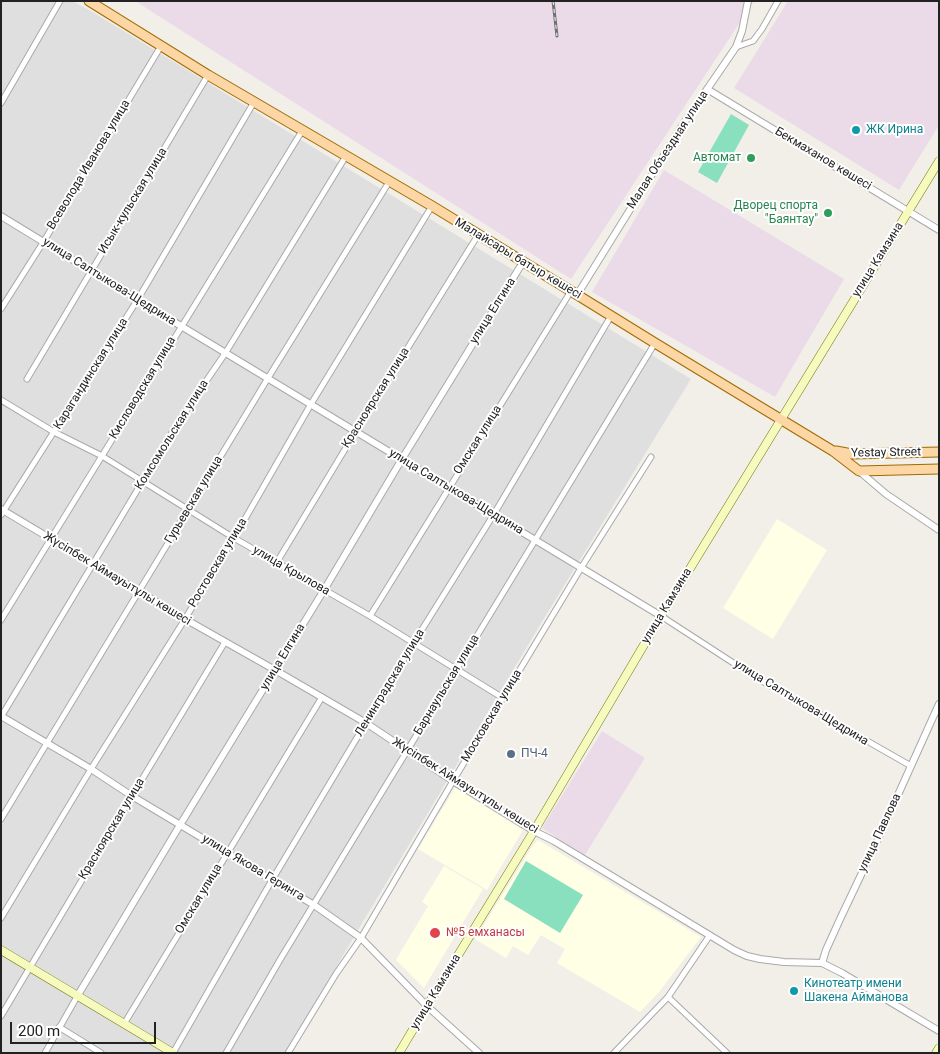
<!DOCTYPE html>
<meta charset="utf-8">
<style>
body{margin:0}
#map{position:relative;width:940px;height:1054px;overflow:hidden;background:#f2efe9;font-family:Roboto,sans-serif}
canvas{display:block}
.frame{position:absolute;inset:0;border:2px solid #222;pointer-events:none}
.scale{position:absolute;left:10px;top:1022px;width:146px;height:22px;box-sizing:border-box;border:2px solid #222;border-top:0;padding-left:6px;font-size:15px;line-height:18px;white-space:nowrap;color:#222;-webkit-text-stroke:4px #fff;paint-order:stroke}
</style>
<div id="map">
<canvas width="940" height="1054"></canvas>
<div class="frame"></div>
<div class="scale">200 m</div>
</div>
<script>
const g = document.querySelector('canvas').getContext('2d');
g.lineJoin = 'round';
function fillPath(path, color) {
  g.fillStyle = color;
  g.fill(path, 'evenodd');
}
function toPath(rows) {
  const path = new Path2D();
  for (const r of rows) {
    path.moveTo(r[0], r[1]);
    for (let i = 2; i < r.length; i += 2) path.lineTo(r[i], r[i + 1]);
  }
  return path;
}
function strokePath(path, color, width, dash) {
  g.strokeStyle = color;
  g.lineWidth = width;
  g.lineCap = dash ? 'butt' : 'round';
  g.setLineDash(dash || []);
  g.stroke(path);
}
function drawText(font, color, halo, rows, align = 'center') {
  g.font = font + ' Roboto,sans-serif';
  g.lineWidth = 4;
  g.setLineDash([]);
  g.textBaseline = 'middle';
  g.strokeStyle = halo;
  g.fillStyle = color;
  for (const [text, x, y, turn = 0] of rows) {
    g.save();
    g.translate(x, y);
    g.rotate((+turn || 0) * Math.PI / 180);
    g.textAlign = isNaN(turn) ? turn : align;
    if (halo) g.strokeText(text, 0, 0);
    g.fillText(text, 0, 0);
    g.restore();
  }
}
const residential = toPath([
 [1,1,72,1,91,11,691,379,543,620,342,957,289,1053,1,1053]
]);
const industrial = toPath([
 [135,1,754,1,571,279],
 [788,1,939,1,939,125,899,190,734,88],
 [664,170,844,279,775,397,592,292],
 [602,731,645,758,585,855,542,828]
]);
const education = toPath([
 [777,519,827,550,773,639,723,608],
 [455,788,523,830,487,890,418,849],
 [538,840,701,937,659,992,640,1012,557,963,565,949,541,935,528,955,513,946,506,958,475,939,534,844],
 [444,866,483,889,424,988,396,960,428,906,422,902]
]);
const pitch = toPath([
 [731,114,749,125,717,183,698,172],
 [526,861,583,895,560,933,504,899]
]);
const minor = toPath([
 [736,47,753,41,762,29,778,1],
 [1,103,60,1],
 [1,309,44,241,161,46],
 [27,379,208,75],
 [1,400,54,432,102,456,234,538,370,616,503,698],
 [1,515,138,299,254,102],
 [277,562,356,431,478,235],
 [370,616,571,291],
 [661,616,755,677,911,766],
 [1,620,302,131],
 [1,717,177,424,226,352,346,156],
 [1,819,268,378,389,182],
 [1,918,91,769,185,619,234,538,311,404,432,206],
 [668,997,727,1053],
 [1,1016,132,796,225,642],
 [124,1024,322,697],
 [59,1027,101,1053],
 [45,1053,78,995],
 [173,1053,272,880,413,644,494,514,611,316],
 [226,1053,281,958,655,343],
 [288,1053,336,974,361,938,453,781,581,568,651,457],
 [614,1053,668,997,710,935]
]);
const tertiary = toPath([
 [707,89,939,230],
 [1,216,181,326,661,616],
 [577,295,682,126,736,47,742,31,748,1],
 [859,471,886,494,939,530],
 [1,509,185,619,275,670,366,723,453,781,534,831,554,841,734,950,747,956,760,959,784,962,822,963,842,973,939,1031],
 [1,716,91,769,132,796,314,905,361,938,427,1006,479,1053],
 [822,963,826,950,841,917,879,837,939,704],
 [78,995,180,825,324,590,402,459,523,262]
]);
const secondary = toPath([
 [1,950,173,1053],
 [399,1053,427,1006,534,831,661,616,939,161],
 [936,1053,939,1048]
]);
const primary = toPath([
 [89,1,208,75,432,206,571,291,655,343,833,451,859,471,939,469],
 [836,451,852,454,939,452]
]);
const rail = toPath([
 [553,1,557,36]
]);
const markers = [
 [856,130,5,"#0f9aa8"],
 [751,158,5,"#2e9e5b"],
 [828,213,5,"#2e9e5b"],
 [511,754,5,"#5c6f8a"],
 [435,933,6,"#e0444e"],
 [794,991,5,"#0f9aa8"]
];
const cultureNames = [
 ["ЖК Ирина",866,130],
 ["Кинотеатр имени",804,984],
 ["Шакена Айманова",804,998]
];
const streetNames = [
 ["Малая Объездная улица",668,150,-57],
 ["Бекмаханов көшесі",823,159,31],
 ["Всеволода Иванова улица",89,165,-59],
 ["Исык-кульская улица",133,201,-59],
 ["Малайсары батыр көшесі",518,259,31],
 ["улица Камзина",878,260,-58],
 ["улица Салтыкова-Щедрина",109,282,32],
 ["улица Елгина",493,311,-58],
 ["Карагандинская улица",91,374,-58],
 ["Кисловодская улица",143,388,-59],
 ["Красноярская улица",376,398,-58],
 ["Комсомольская улица",172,435,-58],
 ["Омская улица",478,440,-58],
 ["Yestay Street",886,453,-1],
 ["улица Салтыкова-Щедрина",456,492,31],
 ["Гурьевская улица",194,500,-59],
 ["Ростовская улица",218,563,-59],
 ["улица Крылова",291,571,30],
 ["Жүсіпбек Аймауытұлы көшесі",117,579,31],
 ["улица Камзина",667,606,-59],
 ["улица Елгина",283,657,-59],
 ["Ленинградская улица",390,683,-59],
 ["Барнаульская улица",447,685,-59],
 ["улица Салтыкова-Щедрина",801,703,31],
 ["Московская улица",492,716,-59],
 ["Жүсіпбек Аймауытұлы көшесі",465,786,32],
 ["Красноярская улица",112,829,-59],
 ["улица Павлова",880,833,-65],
 ["улица Якова Геринга",253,868,31],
 ["Омская улица",199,899,-59],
 ["улица Камзина",436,992,-59]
];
const leisureNames = [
 ["Автомат",741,158],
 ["Дворец спорта",818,206],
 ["\"Баянтау\"",818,220]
];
const serviceNames = [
 ["ПЧ-4",521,754]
];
const healthNames = [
 ["№5 емханасы",446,933]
];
fillPath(residential, '#e0dfdf');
fillPath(industrial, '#ebdbe8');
fillPath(education, '#ffffe5');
fillPath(pitch, '#88e0be');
strokePath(minor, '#a9a9a9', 7);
strokePath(tertiary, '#a9a9a9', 8);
strokePath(secondary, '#707d05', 9);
strokePath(primary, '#a06b00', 11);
strokePath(minor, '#fff', 5);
strokePath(tertiary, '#fff', 6);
strokePath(secondary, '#f7fabf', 8);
strokePath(primary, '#fcd6a4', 9);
strokePath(rail, '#707070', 3);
strokePath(rail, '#fff', 1, [4]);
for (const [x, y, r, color] of markers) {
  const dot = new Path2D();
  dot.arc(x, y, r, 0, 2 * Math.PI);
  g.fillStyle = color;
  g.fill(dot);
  strokePath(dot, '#fff', 2);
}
drawText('12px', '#0d838f', '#fff', cultureNames, 'left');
drawText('12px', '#222', '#fff', streetNames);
drawText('12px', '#27864d', '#fff', leisureNames, 'right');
drawText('12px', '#4e5e75', '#fff', serviceNames, 'left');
drawText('12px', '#be3a42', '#fff', healthNames, 'left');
</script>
